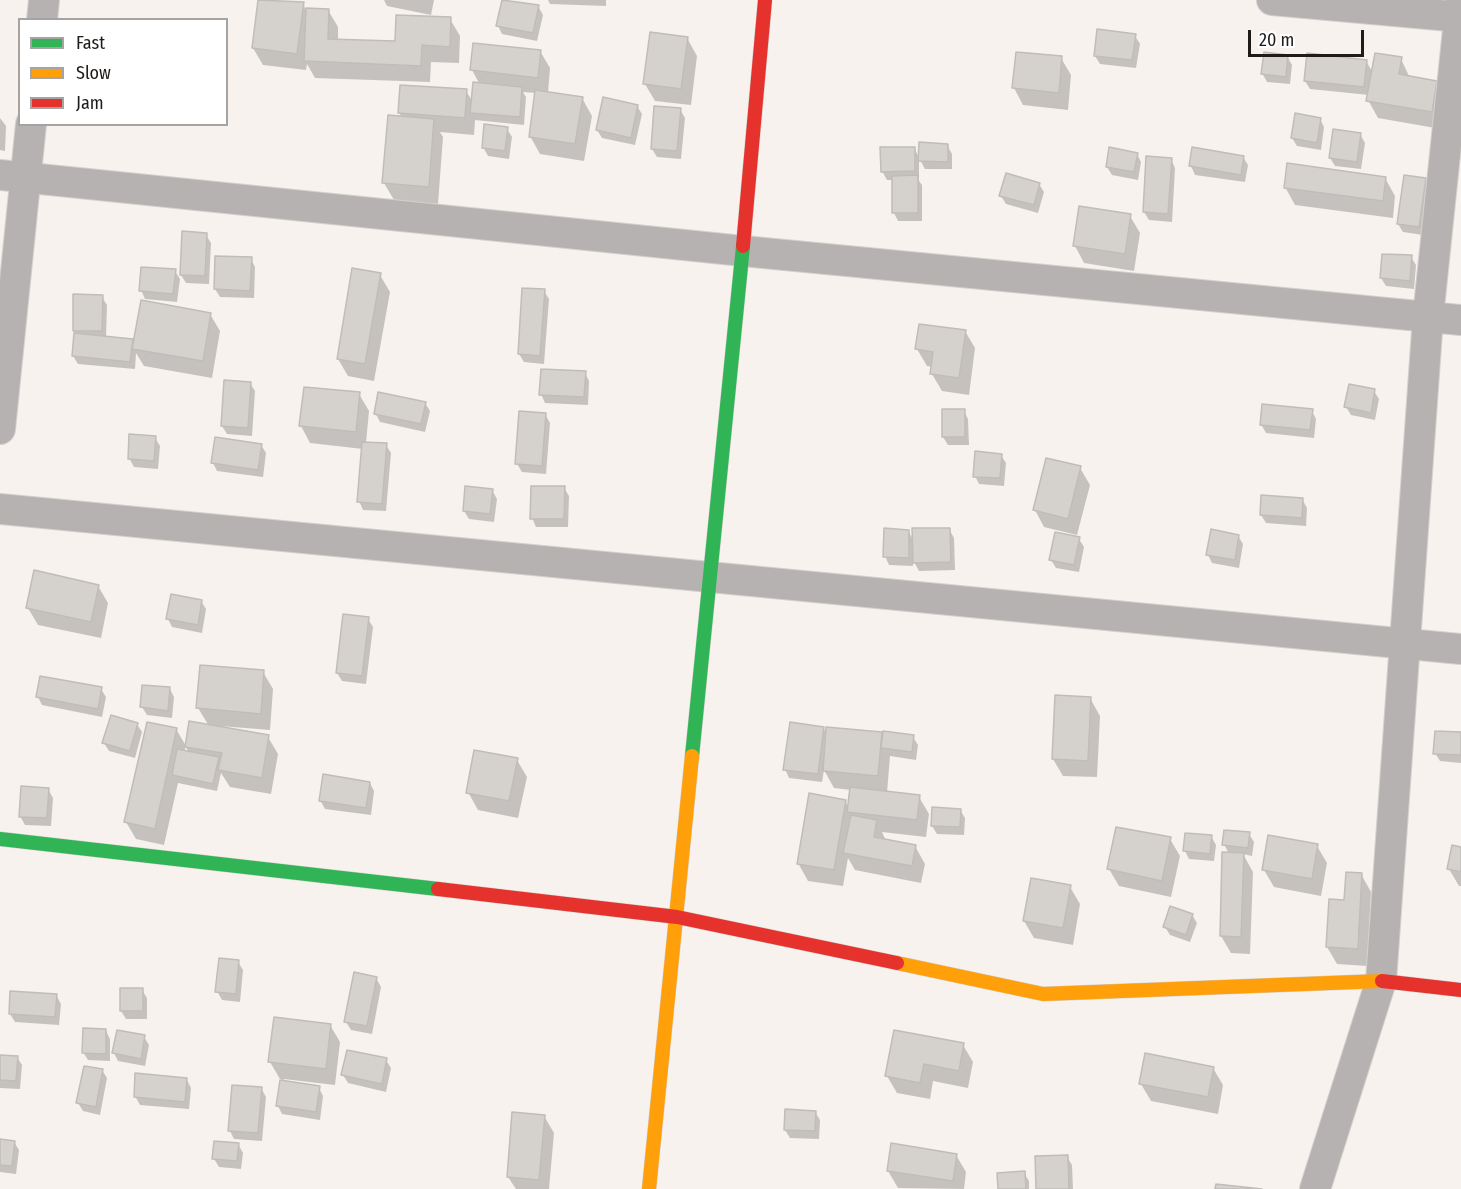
<!DOCTYPE html>
<style>
body{margin:0}
#map{position:relative;width:1461px;height:1189px;overflow:hidden;background:#f7f2ee;font-family:"Fira Sans Condensed",sans-serif}
canvas{display:block}
.legend{position:absolute;left:18px;top:18px;width:210px;height:108px;box-sizing:border-box;background:#fff;border:2px solid #a5a4a3;margin:0;padding:8px 10px;list-style:none;font-size:18px;color:#1e1b18}
.legend li{display:flex;align-items:center;gap:12px;height:30px}
.legend b{width:30px;border:2px solid #a5a4a3}
.scale{position:absolute;left:1248px;top:30px;width:116px;height:27px;box-sizing:border-box;border:3px solid #1e1b18;border-top:0;padding-left:8px;font-size:18px;line-height:21px;white-space:nowrap;color:#1e1b18;-webkit-text-stroke:4px #fff;paint-order:stroke}
</style>
<div id="map">
<canvas width="1461" height="1189"></canvas>
<ul class="legend">
<li><b style="height:8px;background:#30b455"></b>Fast</li>
<li><b style="height:8px;background:#ff9f0a"></b>Slow</li>
<li><b style="height:8px;background:#e5322d"></b>Jam</li>
</ul>
<div class="scale">20 m</div>
</div>
<script>
const g = document.querySelector('canvas').getContext('2d');
g.lineJoin = 'round';
function fillPath(path, color) {
  g.fillStyle = color;
  g.fill(path, 'evenodd');
}
function toPath(rows) {
  const path = new Path2D();
  for (const r of rows) {
    path.moveTo(r[0], r[1]);
    for (let i = 2; i < r.length; i += 2) path.lineTo(r[i], r[i + 1]);
  }
  return path;
}
function strokePath(path, color, width, dash) {
  g.strokeStyle = color;
  g.lineWidth = width;
  g.lineCap = dash ? 'butt' : 'round';
  g.setLineDash(dash || []);
  g.stroke(path);
}
const shadow = toPath([
 [259,0,303,4,306,10,328,10,338,27,338,41,397,43,450,19,460,36,459,63,431,62,430,82,315,78,307,64,306,70,263,65,253,48],
 [384,0,434,0,431,15,387,6],
 [503,0,538,6,543,15,537,41,502,34,498,26],
 [548,0,606,0,606,6,550,4],
 [1135,36,1140,44,1136,68,1100,64,1095,56],
 [687,38,697,56,691,105,655,101,645,84],
 [540,51,550,68,548,93,582,98,592,116,584,161,540,154,530,136,536,93,523,92,526,97,524,125,475,120,474,135,440,132,443,137,438,204,394,200,384,183,402,117,399,113,466,91,473,102,480,85,472,70],
 [1287,56,1292,65,1290,84,1267,82,1262,73],
 [1061,58,1071,75,1068,110,1023,105,1014,88],
 [1401,59,1410,78,1436,83,1446,100,1441,129,1378,118,1368,100,1369,95,1310,89,1305,81,1366,61,1373,73],
 [637,106,642,114,635,145,602,138,597,130],
 [680,109,685,118,681,159,657,157,652,149],
 [0,118,6,126,5,151,0,150],
 [1320,119,1324,127,1321,150,1297,146,1292,138],
 [507,129,512,137,509,159,488,156,483,147],
 [1360,134,1365,143,1361,169,1335,166,1330,158],
 [947,145,952,154,952,169,925,169,919,158,919,181,922,185,922,221,898,221,894,213,893,180,887,180,882,171,914,148,920,159],
 [1137,154,1141,162,1138,180,1112,175,1107,167],
 [1147,157,1171,159,1175,168,1172,222,1149,220,1144,212],
 [1243,157,1248,165,1245,182,1195,175,1191,166],
 [1385,178,1395,196,1393,218,1295,205,1285,187],
 [1425,180,1430,188,1423,235,1403,232,1398,224],
 [1039,184,1044,192,1038,213,1006,204,1001,196],
 [1130,216,1140,233,1134,271,1084,263,1075,246],
 [206,235,211,243,209,284,186,283,181,275],
 [1411,257,1416,265,1414,289,1386,286,1381,278],
 [251,259,255,267,254,298,220,297,215,289],
 [175,271,180,279,177,302,145,299,141,290],
 [380,275,390,292,374,381,348,376,338,359],
 [544,291,549,299,544,364,524,362,519,354],
 [102,297,107,305,106,338,132,340,134,345,210,314,220,331,212,378,144,366,136,353,135,369,78,364,73,356,74,330],
 [965,331,975,348,969,395,942,391,932,374,933,367,927,366,917,349],
 [585,373,589,381,588,405,545,403,541,394],
 [250,383,255,391,252,436,227,434,222,426],
 [1374,391,1379,399,1375,420,1351,415,1346,407],
 [359,394,369,411,366,443,386,445,391,453,386,511,363,510,359,501,363,449,310,443,301,426],
 [425,403,430,411,425,432,380,422,376,414],
 [964,411,968,419,969,445,948,445,943,437],
 [1312,411,1316,419,1314,438,1266,433,1261,424],
 [545,414,550,423,546,474,522,472,517,464],
 [155,438,160,446,158,469,134,467,129,458],
 [261,445,266,453,263,477,217,471,213,463],
 [1001,455,1006,463,1004,486,979,484,975,476],
 [1080,468,1090,485,1077,535,1044,527,1035,510],
 [564,488,569,496,568,527,536,527,532,518],
 [492,490,497,499,494,522,469,519,464,511],
 [1302,499,1307,508,1306,526,1266,523,1261,515],
 [949,529,954,538,955,570,919,571,913,560,913,566,889,565,885,556,908,531,914,541],
 [1238,536,1243,544,1239,568,1212,563,1208,555],
 [1079,539,1084,547,1079,572,1056,568,1051,560],
 [98,586,108,603,101,638,38,625,28,608],
 [201,601,206,609,202,633,172,627,168,619],
 [368,619,373,627,366,684,342,681,337,673],
 [263,672,273,689,270,730,220,726,219,728,268,737,278,754,271,794,230,787,221,773,217,791,178,783,164,845,136,839,126,822,176,729,186,746,184,752,189,753,186,747,209,726,198,708],
 [101,689,106,697,102,717,42,705,38,697],
 [170,689,174,697,172,718,147,715,142,707],
 [1090,698,1100,716,1097,777,1063,776,1053,759],
 [137,724,142,732,135,758,109,751,104,743],
 [823,728,827,735,881,733,884,738,913,737,918,745,916,760,890,756,887,793,919,797,929,814,926,837,882,832,886,841,915,846,925,864,921,883,855,870,848,858,843,886,808,881,798,863,845,801,849,808,851,790,834,788,824,770,822,782,789,778,785,769],
 [1461,734,1461,763,1440,761,1435,753],
 [517,760,527,777,518,818,478,810,468,792],
 [370,783,374,791,371,815,325,809,320,800],
 [48,789,53,798,51,826,25,825,20,816],
 [960,810,965,818,964,835,937,834,932,826],
 [1249,834,1254,842,1252,856,1243,854,1253,872,1250,954,1231,953,1221,936,1229,854,1224,844],
 [1211,836,1216,845,1214,861,1189,859,1185,851],
 [1170,839,1180,856,1171,897,1119,886,1109,869],
 [1317,846,1327,863,1321,896,1274,887,1264,870],
 [1461,848,1461,886,1459,886,1449,869],
 [1361,874,1371,892,1367,966,1337,964,1327,947,1345,901],
 [1070,887,1080,904,1073,945,1034,938,1024,921],
 [1192,915,1197,923,1190,942,1170,935,1165,927],
 [238,962,243,970,240,1002,222,1000,217,991],
 [376,978,381,987,372,1034,351,1030,346,1022],
 [142,990,147,998,147,1019,126,1019,121,1011],
 [56,995,61,1004,59,1025,15,1022,10,1014],
 [330,1025,340,1042,335,1085,284,1079,284,1082,319,1088,323,1096,320,1120,282,1114,278,1106,282,1079,280,1079,270,1062],
 [106,1031,110,1039,110,1061,88,1060,83,1052],
 [144,1037,149,1045,145,1066,118,1061,114,1053],
 [963,1045,973,1062,968,1088,933,1081,930,1099,897,1093,887,1076],
 [0,1057,17,1057,22,1065,20,1089,0,1088],
 [386,1060,391,1068,386,1092,348,1083,343,1075],
 [1213,1068,1223,1085,1218,1114,1151,1101,1141,1084],
 [102,1070,107,1078,100,1115,83,1111,78,1103],
 [187,1080,191,1088,189,1109,140,1105,135,1096],
 [261,1088,266,1097,262,1141,234,1139,230,1131],
 [815,1112,820,1120,819,1139,790,1138,785,1130],
 [544,1116,554,1133,549,1189,516,1189,508,1177],
 [0,1141,14,1142,19,1150,16,1174,0,1172],
 [238,1144,243,1153,241,1169,219,1167,214,1159],
 [956,1155,966,1172,964,1189,898,1188,888,1171],
 [1067,1157,1072,1165,1073,1189,1038,1189],
 [1024,1173,1029,1181,1029,1189,1000,1189]
]);
const building = toPath([
 [258,0,304,2,297,54,252,48,258,0],
 [502,0,539,5,533,33,496,26,502,0],
 [306,8,329,9,328,39,395,41,396,15,451,17,450,47,422,45,421,66,304,61,306,8],
 [1097,29,1136,34,1132,60,1094,56,1097,29],
 [650,32,688,37,681,89,643,84,650,32],
 [473,43,541,50,538,78,470,70,473,43],
 [1016,52,1062,56,1059,93,1012,88,1016,52],
 [1264,52,1288,55,1286,77,1261,74,1264,52],
 [1307,53,1367,60,1364,87,1304,81,1307,53],
 [1375,53,1402,57,1399,74,1437,81,1432,112,1366,101,1375,53],
 [473,82,522,87,520,117,470,113,473,82],
 [400,85,467,89,465,118,398,113,400,85],
 [535,90,583,97,575,144,529,137,535,90],
 [603,97,638,105,631,138,596,130,603,97],
 [654,106,681,108,677,151,651,149,654,106],
 [1295,113,1321,118,1317,143,1291,138,1295,113],
 [388,115,434,119,429,187,382,183,388,115],
 [484,124,508,127,505,151,482,148,484,124],
 [1333,129,1361,133,1357,162,1329,158,1333,129],
 [919,142,948,144,948,162,918,161,919,142],
 [880,147,915,147,915,171,881,172,880,147],
 [1109,147,1138,153,1134,172,1106,167,1109,147],
 [1192,147,1244,156,1241,175,1189,166,1192,147],
 [1146,156,1172,158,1168,214,1143,212,1146,156],
 [1287,163,1386,177,1383,201,1284,188,1287,163],
 [1006,173,1040,183,1034,205,999,196,1006,173],
 [918,175,918,213,892,213,892,176,918,175],
 [1404,175,1426,178,1419,227,1397,224,1404,175],
 [1079,206,1131,214,1125,254,1073,246,1079,206],
 [182,231,207,233,205,276,180,275,182,231],
 [1382,254,1412,255,1410,281,1380,278,1382,254],
 [215,256,252,257,250,291,214,289,215,256],
 [141,267,176,269,173,294,139,291,141,267],
 [352,268,381,273,365,364,337,359,352,268],
 [522,288,545,289,540,356,518,354,522,288],
 [73,294,103,295,102,331,73,331,73,294],
 [141,300,211,313,203,361,132,349,141,300],
 [919,324,966,330,959,378,930,374,933,352,915,349,919,324],
 [74,333,133,339,130,362,72,356,74,333],
 [541,369,586,371,584,397,539,395,541,369],
 [224,380,251,382,248,428,221,426,224,380],
 [1349,384,1375,389,1371,413,1344,407,1349,384],
 [304,387,360,392,356,432,299,426,304,387],
 [378,392,426,402,421,424,374,414,378,392],
 [1262,404,1313,409,1310,430,1260,425,1262,404],
 [942,409,965,409,965,437,942,437,942,409],
 [519,411,546,413,542,466,515,464,519,411],
 [129,434,156,436,154,461,128,459,129,434],
 [215,437,262,444,258,470,211,463,215,437],
 [362,442,387,443,382,504,357,502,362,442],
 [975,451,1002,454,1000,478,973,477,975,451],
 [1046,458,1081,466,1068,519,1033,510,1046,458],
 [465,486,493,489,490,514,463,511,465,486],
 [531,486,565,486,564,519,530,519,531,486],
 [1261,495,1303,498,1302,518,1260,515,1261,495],
 [884,528,909,530,909,558,883,557,884,528],
 [912,528,950,528,951,562,913,563,912,528],
 [1211,529,1239,535,1235,560,1206,555,1211,529],
 [1055,532,1080,537,1074,565,1049,560,1055,532],
 [34,570,99,585,91,622,26,608,34,570],
 [171,594,202,600,198,625,166,619,171,594],
 [343,614,369,617,362,676,336,673,343,614],
 [200,665,264,670,261,714,196,708,200,665],
 [40,676,102,687,98,709,36,697,40,676],
 [142,685,170,687,168,711,140,707,142,685],
 [1055,695,1091,697,1088,761,1052,759,1055,695],
 [111,715,138,723,130,751,102,743,111,715],
 [189,721,269,735,262,778,218,770,222,753,185,747,189,721],
 [147,722,177,728,155,829,124,822,147,722],
 [790,722,824,727,818,774,783,770,790,722],
 [826,727,882,732,878,776,823,771,826,727],
 [883,731,914,735,912,752,881,748,883,731],
 [1435,731,1461,732,1461,755,1433,754,1435,731],
 [177,749,219,757,213,784,172,775,177,749],
 [474,750,518,758,509,801,466,793,474,750],
 [323,774,370,782,366,808,319,801,323,774],
 [21,786,49,788,47,818,19,817,21,786],
 [850,787,920,795,917,820,847,812,850,787],
 [809,793,846,800,834,870,797,864,809,793],
 [932,807,961,809,960,827,931,826,932,807],
 [851,815,877,820,874,837,916,845,912,866,843,853,851,815],
 [1116,827,1171,837,1162,881,1107,869,1116,827],
 [1224,830,1250,832,1248,848,1222,845,1224,830],
 [1185,833,1212,835,1210,854,1183,851,1185,833],
 [1268,835,1318,844,1312,879,1262,870,1268,835],
 [1452,845,1461,847,1461,872,1447,869,1452,845],
 [1222,852,1244,853,1241,937,1220,936,1222,852],
 [1346,872,1362,873,1358,949,1326,947,1329,899,1344,900,1346,872],
 [1031,878,1071,885,1063,928,1023,921,1031,878],
 [1170,906,1193,914,1186,935,1163,927,1170,906],
 [219,958,239,960,236,994,215,992,219,958],
 [354,972,377,977,367,1026,344,1022,354,972],
 [120,988,143,988,143,1011,120,1011,120,988],
 [10,991,57,994,55,1017,9,1014,10,991],
 [274,1017,331,1024,326,1069,268,1062,274,1017],
 [83,1028,106,1029,106,1054,82,1053,83,1028],
 [117,1030,145,1035,141,1059,112,1053,117,1030],
 [894,1030,964,1043,959,1071,924,1064,920,1083,885,1076,894,1030],
 [347,1050,387,1058,382,1084,341,1075,347,1050],
 [1145,1053,1214,1067,1208,1097,1139,1084,1145,1053],
 [0,1055,18,1056,16,1081,0,1080,0,1055],
 [84,1066,103,1069,96,1107,76,1103,84,1066],
 [135,1073,187,1078,185,1102,134,1097,135,1073],
 [280,1080,320,1086,316,1112,276,1106,280,1080],
 [232,1085,262,1087,258,1133,228,1131,232,1085],
 [785,1109,816,1111,815,1131,784,1130,785,1109],
 [512,1112,545,1115,539,1180,507,1177,512,1112],
 [0,1139,15,1141,12,1166,0,1165,0,1139],
 [214,1141,239,1143,237,1161,212,1159,214,1141],
 [891,1143,957,1154,953,1181,887,1171,891,1143],
 [1068,1155,1069,1189,1036,1189,1035,1156,1068,1155],
 [1025,1171,1026,1189,998,1189,997,1173,1025,1171],
 [1216,1184,1262,1189,1215,1189,1216,1184]
]);
const street = toPath([
 [1272,0,1461,17],
 [42,20,44,0],
 [0,175,743,251,1461,320],
 [0,429,31,124],
 [0,509,1461,649],
 [1315,1189,1381,981,1428,317,1461,1]
]);
const fast = toPath([
 [692,756,743,246],
 [0,839,438,889]
]);
const slow = toPath([
 [897,963,1043,994,1382,981],
 [649,1189,692,756]
]);
const jam = toPath([
 [743,246,765,0],
 [438,889,677,917,897,963],
 [1382,981,1461,990]
]);
fillPath(shadow, '#0003');
fillPath(building, '#d5d2ce');
strokePath(building, '#c0bcb9', 1.5);
strokePath(street, '#d3d0cd', 32);
strokePath(fast, '#d3d0cd', 15);
strokePath(slow, '#d3d0cd', 15);
strokePath(jam, '#d3d0cd', 15);
strokePath(street, '#b5b2b1', 30);
strokePath(fast, '#30b455', 14);
strokePath(slow, '#ff9f0a', 14);
strokePath(jam, '#e5322d', 14);
</script>
